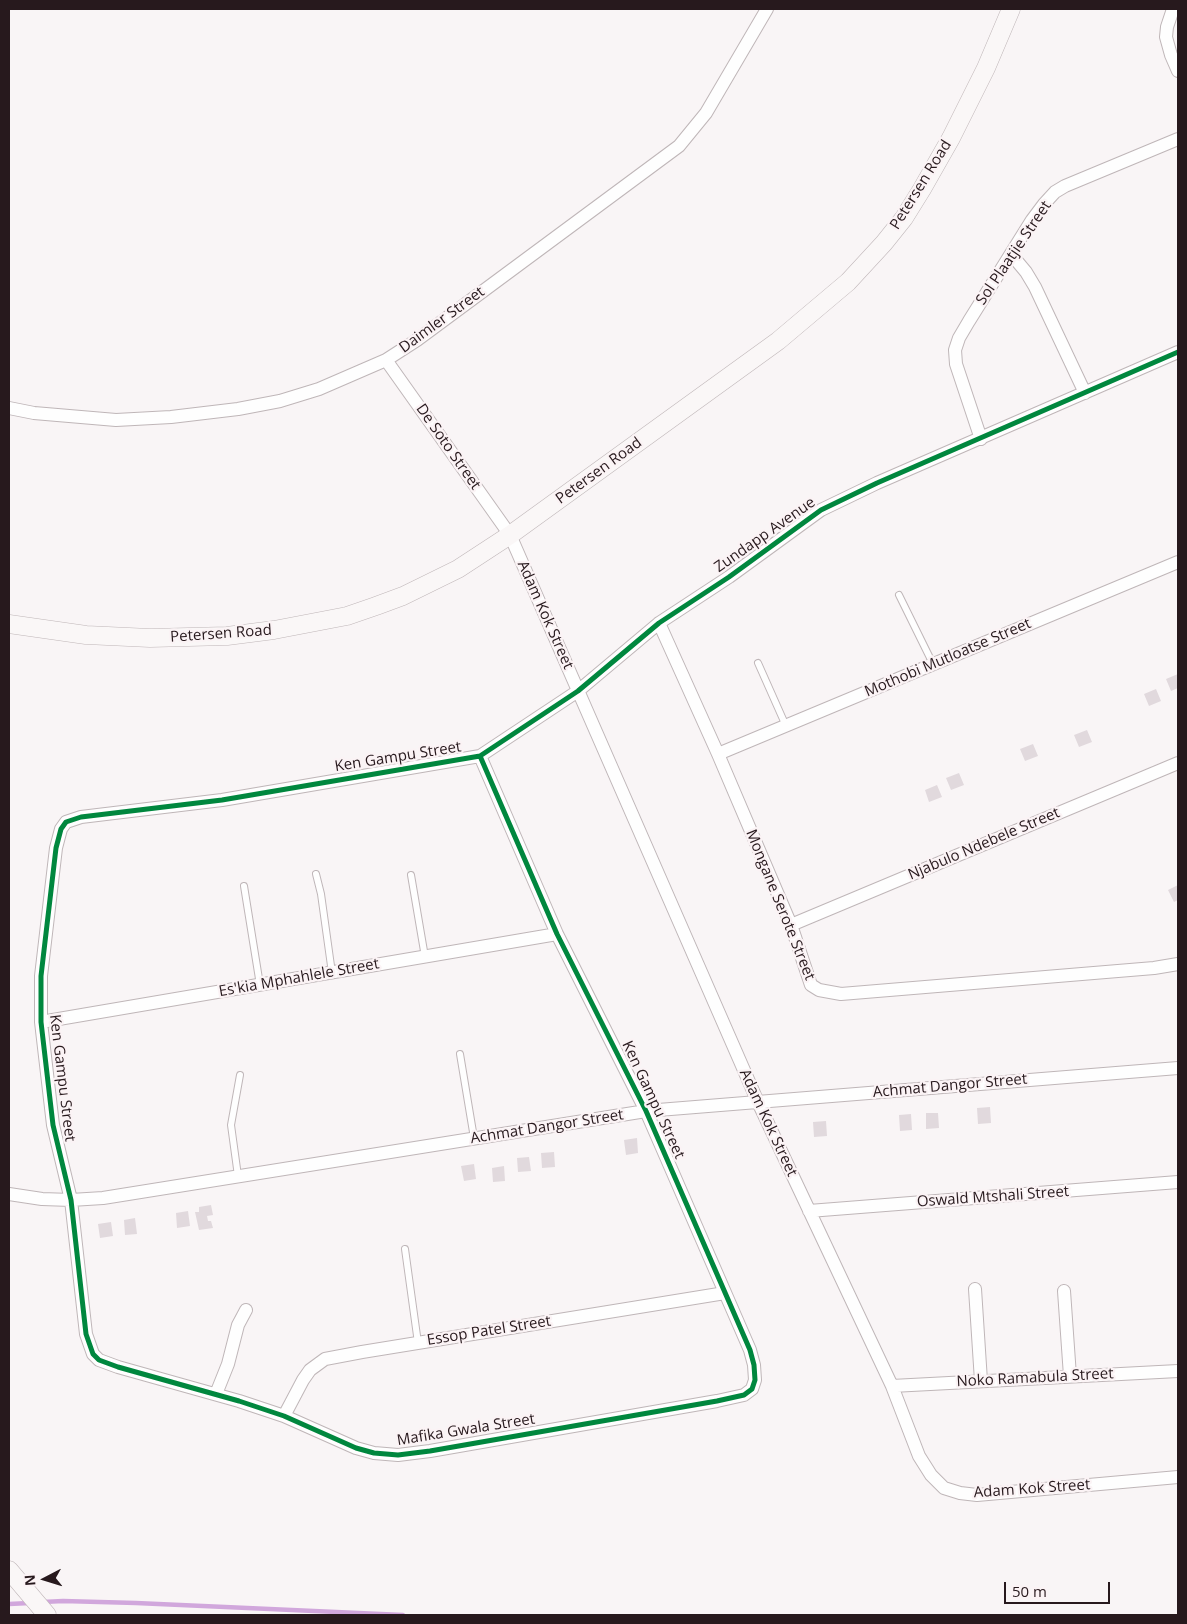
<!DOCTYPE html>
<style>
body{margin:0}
#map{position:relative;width:1187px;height:1624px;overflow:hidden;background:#f9f5f6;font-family:"Open Sans",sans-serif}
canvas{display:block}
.frame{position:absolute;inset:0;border:10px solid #27191d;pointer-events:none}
.north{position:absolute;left:20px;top:1554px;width:50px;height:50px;-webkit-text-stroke:4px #fbf3f5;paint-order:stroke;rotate:265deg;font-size:14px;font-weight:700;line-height:20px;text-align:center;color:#27191d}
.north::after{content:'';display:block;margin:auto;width:18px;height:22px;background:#27191d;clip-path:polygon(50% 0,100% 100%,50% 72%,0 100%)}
.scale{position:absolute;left:1004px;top:1582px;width:106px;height:22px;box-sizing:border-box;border:2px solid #27191d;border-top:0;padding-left:6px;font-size:15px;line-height:18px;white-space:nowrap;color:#27191d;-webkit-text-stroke:4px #fbf3f5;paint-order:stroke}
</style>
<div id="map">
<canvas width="1187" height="1624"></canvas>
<div class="frame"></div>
<div class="north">N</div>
<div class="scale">50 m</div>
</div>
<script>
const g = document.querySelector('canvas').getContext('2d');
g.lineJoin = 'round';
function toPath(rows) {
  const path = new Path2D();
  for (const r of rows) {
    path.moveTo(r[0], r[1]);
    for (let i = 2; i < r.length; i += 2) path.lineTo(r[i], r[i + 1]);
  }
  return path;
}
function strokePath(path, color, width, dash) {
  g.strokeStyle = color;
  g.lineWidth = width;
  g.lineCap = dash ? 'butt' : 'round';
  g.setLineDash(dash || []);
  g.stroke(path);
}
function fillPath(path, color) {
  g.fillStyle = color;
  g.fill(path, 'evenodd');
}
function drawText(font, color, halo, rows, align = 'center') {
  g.font = font + ' "Open Sans",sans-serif';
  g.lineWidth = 4.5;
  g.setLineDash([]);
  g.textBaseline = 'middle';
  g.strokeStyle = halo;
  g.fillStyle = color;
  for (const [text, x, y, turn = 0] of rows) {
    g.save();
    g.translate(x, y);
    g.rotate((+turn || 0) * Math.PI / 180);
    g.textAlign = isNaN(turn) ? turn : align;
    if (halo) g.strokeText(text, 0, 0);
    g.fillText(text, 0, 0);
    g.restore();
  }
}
const stream = toPath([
 [43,1602,63,1601,136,1603,403,1615],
 [9,1604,30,1603]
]);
const building = toPath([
 [1178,674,1178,688,1171,691,1166,679],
 [1156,689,1161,701,1149,706,1144,694],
 [1087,730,1092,742,1079,747,1074,735],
 [1033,744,1038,756,1025,761,1020,749],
 [959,773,964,785,951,790,946,778],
 [937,785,942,797,929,802,925,790],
 [1178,885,1178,900,1174,902,1168,890],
 [990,1107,991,1123,978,1124,977,1108],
 [926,1113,938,1113,939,1128,926,1129],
 [911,1114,912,1130,900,1131,899,1115],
 [826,1121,827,1136,814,1137,813,1122],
 [637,1138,638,1153,626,1155,624,1140],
 [554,1152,555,1167,542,1168,541,1153],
 [529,1157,531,1171,518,1172,517,1158],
 [474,1164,476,1179,464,1181,461,1166],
 [504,1166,505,1181,493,1182,492,1168],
 [211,1205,213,1215,207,1216,208,1221,211,1221,213,1228,199,1230,195,1212,199,1212,199,1207],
 [188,1211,190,1226,177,1228,176,1213],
 [135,1218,137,1234,125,1235,124,1220],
 [111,1222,113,1236,100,1238,98,1224]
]);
const lane = toPath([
 [899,595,933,664],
 [758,663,786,726],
 [316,874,321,894,332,973],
 [411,875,425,957],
 [244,886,260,985],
 [460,1054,474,1138],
 [238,1176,231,1125,240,1075],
 [405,1249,418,1343]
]);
const street = toPath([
 [1173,9,1167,27,1166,37,1171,55,1178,71],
 [1011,254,1026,272,1035,287,1085,393],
 [386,360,510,535,757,1100,892,1386,919,1456,931,1475,944,1488,960,1493,977,1495,1178,1477],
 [9,408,34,413,116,420,171,417,238,409,280,401,319,389,386,360,417,340,679,146,706,113,767,9],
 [981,439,956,364,955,350,959,338,969,321,1032,220,1044,204,1055,192,1065,186,1178,139],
 [659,623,718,754,791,925,811,985,819,990,841,994,1154,968,1178,964],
 [718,754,1178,562],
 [480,756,557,934,646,1111,750,1350,754,1365,755,1380,752,1389,744,1395,717,1401,430,1451,398,1455,374,1453,356,1448,284,1416,239,1401,118,1367,99,1360,93,1354,86,1334,71,1200,53,1125,41,1022,41,976,56,848,61,829,66,822,81,817,222,800,480,756,578,691,659,623,729,577,821,510,877,483,1178,352],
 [791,925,1178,763],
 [41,1022,557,934],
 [9,1194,42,1199,71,1200,103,1198,646,1111,1178,1068],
 [809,1211,1178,1182],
 [975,1289,981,1381],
 [1064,1291,1070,1376],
 [892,1386,1178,1371],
 [216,1394,228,1364,238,1325,246,1310],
 [284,1416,303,1380,310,1370,325,1359,362,1352,725,1293]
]);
const secondary = toPath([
 [9,624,86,635,150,638,227,636,274,630,347,616,376,606,403,596,458,569,510,535,778,341,848,282,884,243,904,218,922,189,951,138,986,68,1011,9],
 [9,1570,47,1615]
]);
const cycleway = toPath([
 [480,756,557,934,646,1111,750,1350,754,1365,755,1380,752,1389,744,1395,717,1401,430,1451,398,1455,374,1453,356,1448,284,1416,239,1401,118,1367,99,1360,93,1354,86,1334,71,1200,53,1125,41,1022,41,976,56,848,61,829,66,822,81,817,222,800,480,756,578,691,659,623,729,577,821,510,877,483,1178,352]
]);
const streetNames = [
 ["Petersen Road",921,185,-58],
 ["Sol Plaatjie Street",1014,253,-56],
 ["Daimler Street",442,320,-36],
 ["De Soto Street",448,447,55],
 ["Petersen Road",599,471,-36],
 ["Zundapp Avenue",765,535,-35],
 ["Adam Kok Street",545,615,66],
 ["Petersen Road",221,634,-4],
 ["Mothobi Mutloatse Street",948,658,-23],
 ["Ken Gampu Street",398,757,-9],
 ["Njabulo Ndebele Street",984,844,-23],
 ["Mongane Serote Street",780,905,68],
 ["Es'kia Mphahlele Street",299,978,-10],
 ["Ken Gampu Street",62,1078,83],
 ["Achmat Dangor Street",950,1086,-5],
 ["Ken Gampu Street",653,1100,65],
 ["Adam Kok Street",768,1123,65],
 ["Achmat Dangor Street",547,1127,-9],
 ["Oswald Mtshali Street",993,1197,-4],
 ["Essop Patel Street",489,1331,-9],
 ["Noko Ramabula Street",1035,1378,-3],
 ["Mafika Gwala Street",466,1430,-9],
 ["Adam Kok Street",1032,1489,-4]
];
strokePath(stream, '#d1a7dc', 4.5);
fillPath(building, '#e1d9dd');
strokePath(lane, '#bfb6b8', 8);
strokePath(street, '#bfb6b8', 14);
strokePath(secondary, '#bfb6b8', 19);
strokePath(lane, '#fefefe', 6);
strokePath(street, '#fefefe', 12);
strokePath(secondary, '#faf7f7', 18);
strokePath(cycleway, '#00873e', 5);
drawText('15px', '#27191d', '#fbf3f5', streetNames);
</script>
